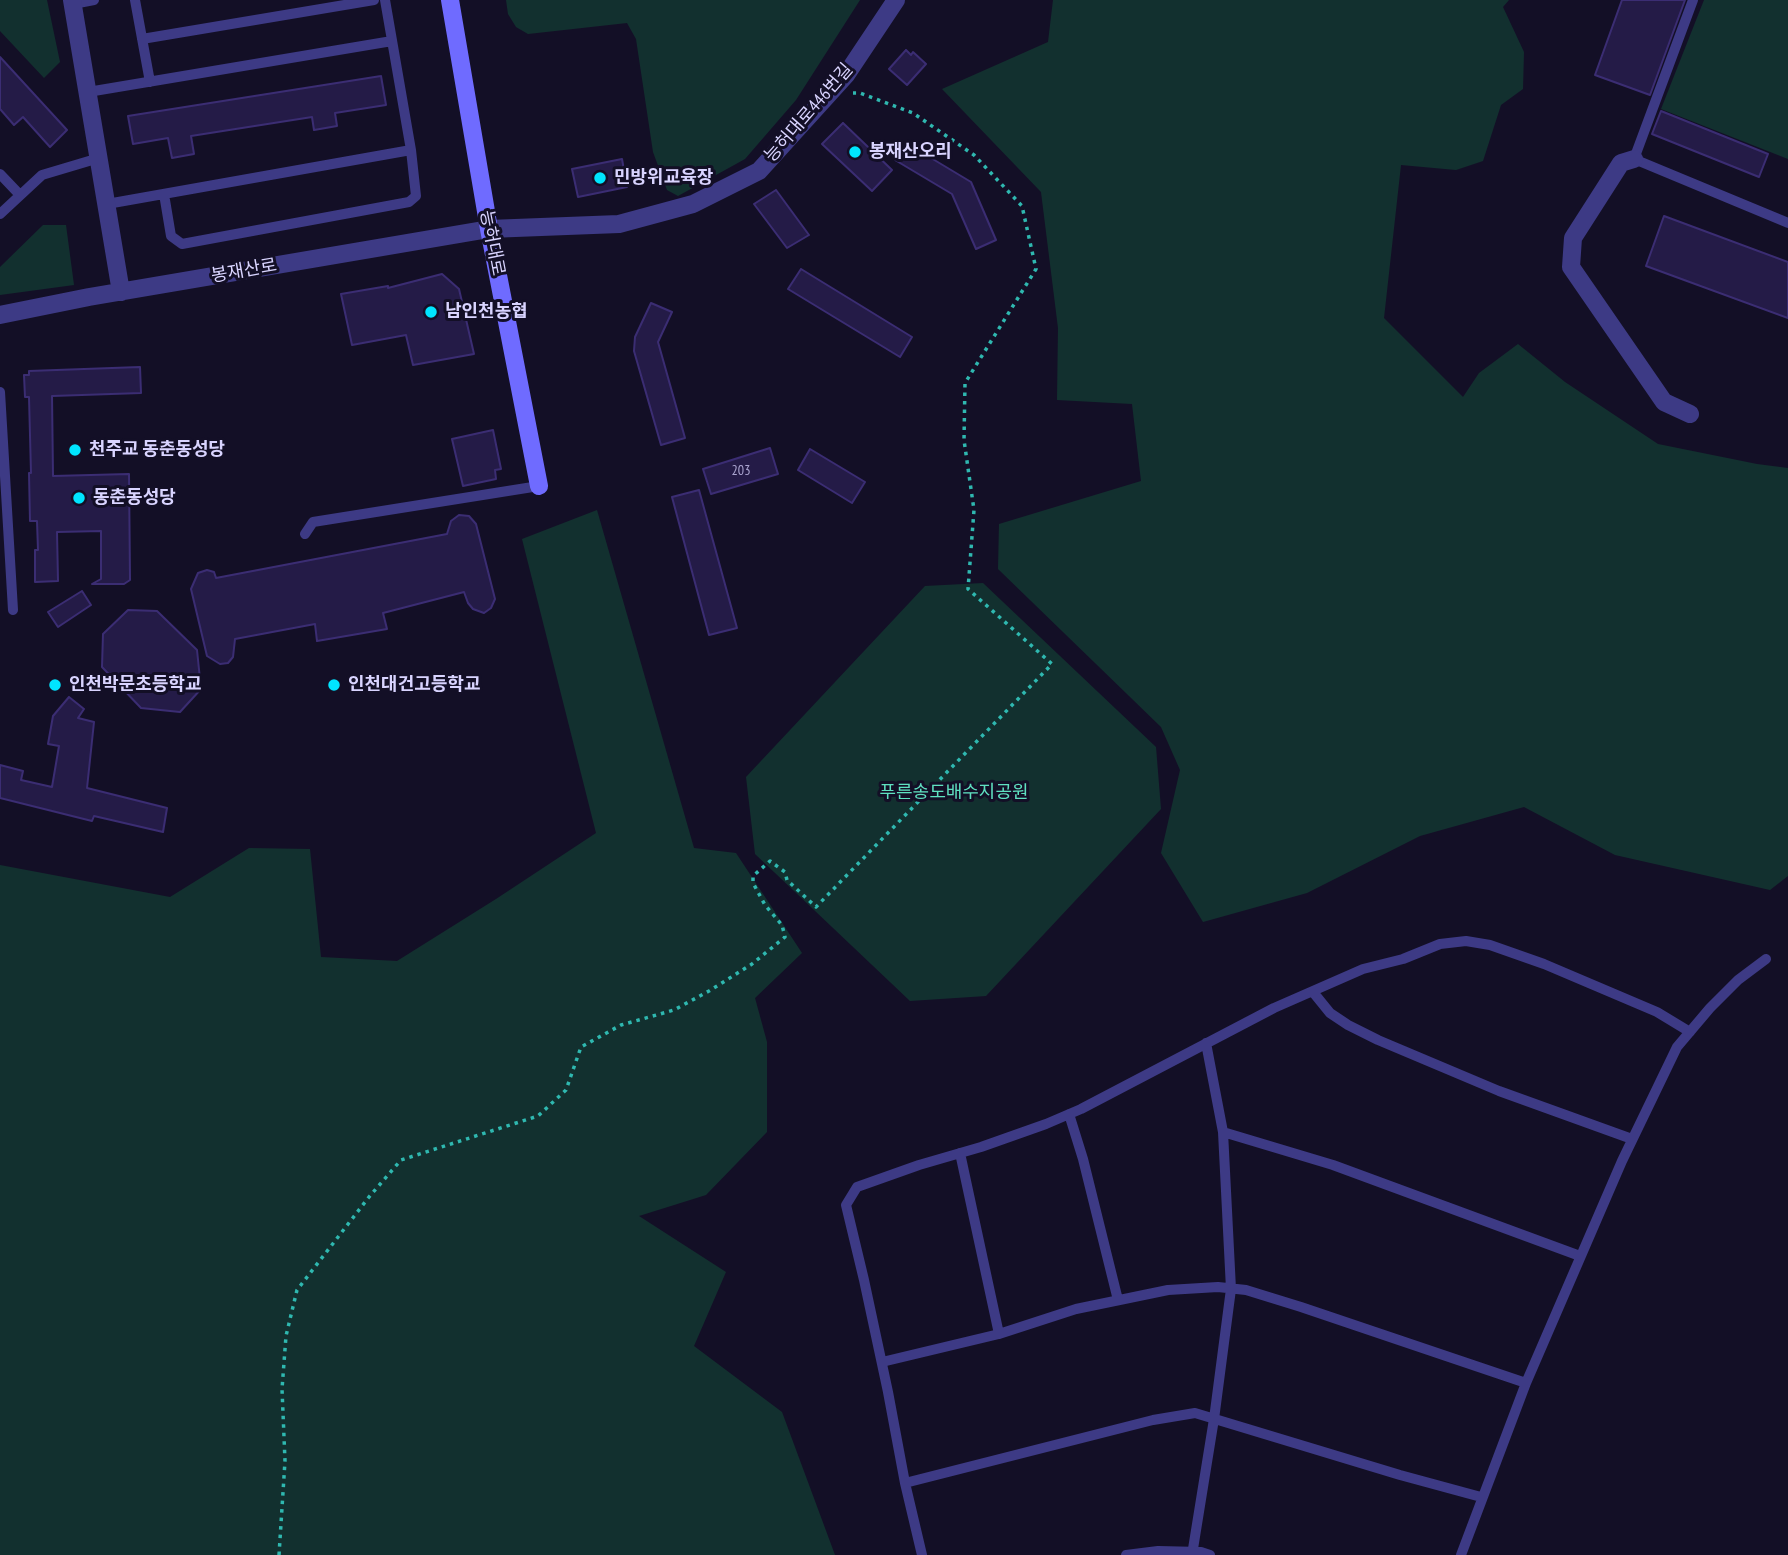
<!DOCTYPE html>
<meta charset="utf-8">
<style>
body{margin:0}
canvas{display:block;background:#130f26}
</style>
<canvas width="1788" height="1555"></canvas>
<script>
const g = document.querySelector('canvas').getContext('2d');
g.lineJoin = 'round';
function fillPath(path, color) {
  g.fillStyle = color;
  g.fill(path, 'evenodd');
}
function toPath(rows) {
  const path = new Path2D();
  for (const r of rows) {
    path.moveTo(r[0], r[1]);
    for (let i = 2; i < r.length; i += 2) path.lineTo(r[i], r[i + 1]);
  }
  return path;
}
function strokePath(path, color, width, dash) {
  g.strokeStyle = color;
  g.lineWidth = width;
  g.lineCap = dash ? 'butt' : 'round';
  g.setLineDash(dash || []);
  g.stroke(path);
}
function drawText(font, color, halo, rows, align = 'center') {
  g.font = font + ' "PT Sans Narrow","Noto Sans KR",sans-serif';
  g.lineWidth = 6;
  g.setLineDash([]);
  g.textBaseline = 'middle';
  g.strokeStyle = halo;
  g.fillStyle = color;
  for (const [text, x, y, turn = 0] of rows) {
    g.save();
    g.translate(x, y);
    g.rotate((+turn || 0) * Math.PI / 180);
    g.textAlign = isNaN(turn) ? turn : align;
    if (halo) g.strokeText(text, 0, 0);
    g.fillText(text, 0, 0);
    g.restore();
  }
}
const green = toPath([
 [0,0,47,0,60,62,44,78,0,31],
 [506,0,860,0,796,100,745,159,678,196,667,190,653,152,636,39,627,23,528,34,516,27,508,14],
 [1053,0,1509,0,1503,7,1524,52,1523,89,1501,105,1483,161,1456,170,1401,165,1384,318,1463,397,1479,373,1518,344,1565,382,1658,444,1757,464,1788,468,1788,876,1770,890,1615,855,1524,807,1420,836,1307,893,1203,922,1161,853,1180,770,1161,727,998,569,999,524,1141,481,1132,404,1057,400,1058,328,1041,192,942,89,1048,42],
 [1704,0,1788,0,1788,159,1661,109],
 [43,225,66,225,74,285,0,295,0,267],
 [597,510,694,848,736,853,802,953,755,998,767,1042,767,1132,706,1195,639,1216,726,1272,694,1346,782,1412,835,1555,0,1555,0,865,170,897,249,848,310,849,321,957,397,961,496,899,596,833,522,539],
 [983,583,1156,747,1161,809,986,996,910,1001,755,854,746,777,925,586]
]);
const building = toPath([
 [1622,0,1685,0,1650,95,1595,75,1622,0],
 [906,50,911,55,913,52,926,64,907,85,889,69,906,50],
 [0,57,67,130,50,147,23,117,14,125,0,109,0,57],
 [381,76,386,105,335,113,337,126,314,130,312,117,191,136,194,154,172,158,168,138,133,144,128,116,381,76],
 [1661,111,1768,154,1759,177,1652,134,1661,111],
 [843,123,892,170,872,191,822,144,843,123],
 [906,143,971,182,996,240,976,249,952,194,895,160,906,143],
 [622,159,627,187,578,197,572,169,622,159],
 [776,190,809,235,787,248,754,204,776,190],
 [1664,216,1788,262,1788,318,1646,266,1664,216],
 [801,269,912,337,900,357,788,289,801,269],
 [442,274,459,289,474,354,413,365,406,335,352,345,341,294,388,286,388,288,442,274],
 [651,303,672,312,658,342,685,438,661,445,634,351,635,337,651,303],
 [140,367,141,393,52,396,53,476,129,474,130,580,124,584,92,584,101,579,101,531,57,532,58,581,35,582,35,550,38,550,37,521,30,521,29,473,31,473,29,397,25,397,24,375,29,375,29,371,140,367],
 [493,430,501,469,495,470,496,479,463,486,452,439,493,430],
 [770,448,778,474,711,494,703,469,770,448],
 [810,449,865,482,852,503,798,470,810,449],
 [699,490,737,628,709,635,672,497,699,490],
 [459,515,469,516,476,524,495,599,491,608,484,613,473,609,468,603,464,592,383,613,387,629,317,641,315,624,235,639,233,657,228,663,220,664,207,656,191,589,198,573,207,570,214,572,216,578,447,534,451,521,459,515],
 [82,591,91,605,58,627,48,612,82,591],
 [128,610,157,611,197,650,201,689,180,712,141,708,102,667,103,634,128,610],
 [69,697,84,709,78,718,94,722,87,788,167,808,163,832,94,816,92,821,0,798,0,765,23,771,21,780,52,787,59,746,48,744,53,716,69,697]
]);
const path = toPath([
 [279,1555,285,1461,282,1389,286,1336,297,1290,369,1197,401,1160,538,1116,566,1090,581,1047,621,1025,674,1010,709,991,752,964,785,937,782,925,765,905,753,883,753,876,770,861,785,872,787,880,816,907,1052,664,968,589,974,510,964,440,965,383,1036,269,1022,206,974,155,913,113,860,93,853,93]
]);
const service = toPath([
 [135,0,150,82],
 [1693,0,1634,159,1788,223],
 [73,4,94,0],
 [142,39,374,0],
 [88,92,392,41],
 [0,174,20,195],
 [164,194,171,236,182,244,409,202,416,196,411,150,385,0],
 [107,204,411,150],
 [0,214,42,175,99,158],
 [0,392,13,610],
 [305,534,313,522,539,486],
 [1313,992,1330,1013,1348,1025,1378,1040,1499,1091,1632,1139],
 [1069,1114,1083,1159,1118,1300],
 [1223,1132,1333,1165,1580,1256],
 [960,1153,999,1334],
 [882,1362,999,1334,1076,1309,1168,1290,1218,1287,1246,1290,1301,1307,1526,1383],
 [905,1483,1153,1420,1195,1413,1400,1475,1481,1497],
 [922,1555,905,1483,888,1392,864,1280,846,1205,857,1187,919,1165,981,1147,1046,1124,1081,1109,1274,1008,1363,969,1403,959,1440,944,1466,941,1490,945,1544,964,1657,1012,1690,1032],
 [1126,1555,1158,1551,1201,1552,1210,1555],
 [1192,1555,1214,1419,1231,1289,1223,1132,1206,1043],
 [1461,1555,1526,1383,1622,1161,1677,1047,1710,1008,1738,980,1766,959]
]);
const minor = toPath([
 [72,0,121,292],
 [1634,159,1621,163,1573,238,1571,267,1664,402,1690,414],
 [0,315,89,297,489,229,619,224,693,204,759,171,846,75,896,0]
]);
const secondary = toPath([
 [450,0,489,229,539,486]
]);
const markers = [
 [855,152,7,"#00e5ff"],
 [600,178,7,"#00e5ff"],
 [431,312,7,"#00e5ff"],
 [75,450,7,"#00e5ff"],
 [79,498,7,"#00e5ff"],
 [55,685,7,"#00e5ff"],
 [334,685,7,"#00e5ff"]
];
const numberNames = [
 ["203",741,471]
];
const streetNames = [
 ["능허대로446번길",809,113,-49],
 ["능허대로",492,243,79],
 ["봉재산로",244,271,-10]
];
const poiNames = [
 ["봉재산오리",869,152],
 ["민방위교육장",614,178],
 ["남인천농협",445,312],
 ["천주교 동춘동성당",89,450],
 ["동춘동성당",93,498],
 ["인천박문초등학교",69,685],
 ["인천대건고등학교",348,685]
];
const parkNames = [
 ["푸른송도배수지공원",954,793]
];
fillPath(green, '#12302f');
fillPath(building, '#241b47');
strokePath(building, '#3b2d73', 2);
strokePath(path, '#2fb8b0', 3.5, [3.5, 5]);
strokePath(service, '#3d3a85', 10);
strokePath(minor, '#3d3a85', 18);
strokePath(secondary, '#6f6bff', 18);
for (const [x, y, r, color] of markers) {
  const dot = new Path2D();
  dot.arc(x, y, r, 0, 2 * Math.PI);
  g.fillStyle = color;
  g.fill(dot);
  strokePath(dot, '#130f26', 2.5);
}
drawText('14px', '#aca6d1', null, numberNames);
drawText('18px', '#d9d4ff', '#130f26', streetNames);
drawText('bold 18px', '#d9d4ff', '#130f26', poiNames, 'left');
drawText('18px', '#5fe0c0', '#130f26', parkNames);
</script>
